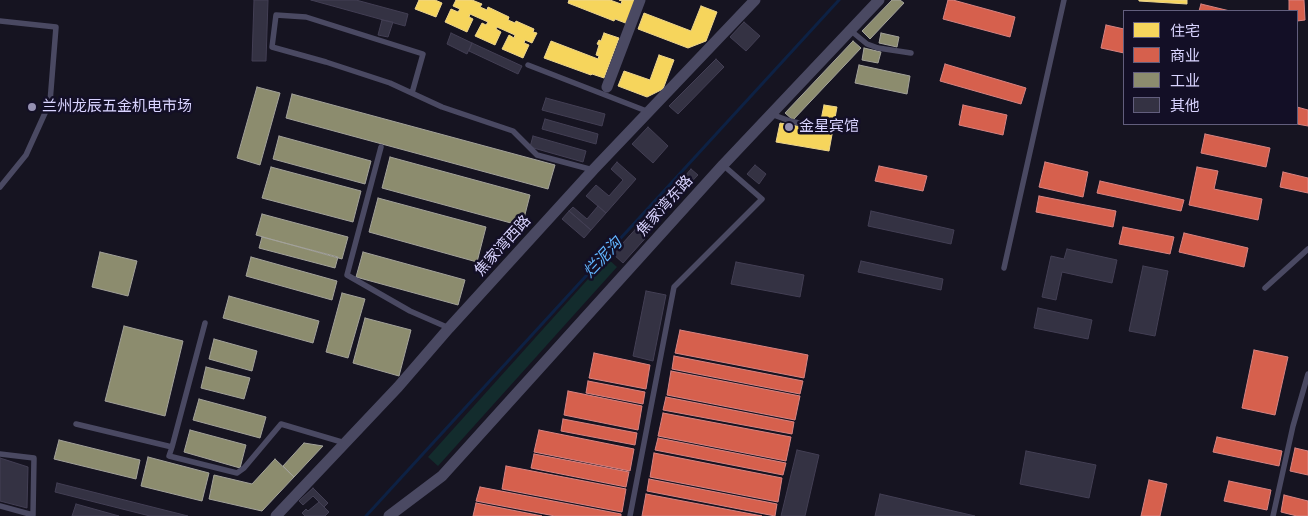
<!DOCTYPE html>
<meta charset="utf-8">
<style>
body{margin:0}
#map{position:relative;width:1308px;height:516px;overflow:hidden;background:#161421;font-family:"Fira Sans Condensed","Noto Sans SC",sans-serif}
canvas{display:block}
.legend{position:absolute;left:1123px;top:10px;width:175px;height:115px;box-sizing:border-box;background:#130f26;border:1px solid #625e7d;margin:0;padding:6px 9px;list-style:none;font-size:15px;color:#d9d4ff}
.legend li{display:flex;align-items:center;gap:10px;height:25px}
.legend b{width:25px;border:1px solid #625e7d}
</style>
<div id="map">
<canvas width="1308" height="516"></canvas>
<ul class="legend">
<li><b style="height:14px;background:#f6d55c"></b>住宅</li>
<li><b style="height:14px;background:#d6604d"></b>商业</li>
<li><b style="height:14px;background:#8c8c6e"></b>工业</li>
<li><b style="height:14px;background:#343243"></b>其他</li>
</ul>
</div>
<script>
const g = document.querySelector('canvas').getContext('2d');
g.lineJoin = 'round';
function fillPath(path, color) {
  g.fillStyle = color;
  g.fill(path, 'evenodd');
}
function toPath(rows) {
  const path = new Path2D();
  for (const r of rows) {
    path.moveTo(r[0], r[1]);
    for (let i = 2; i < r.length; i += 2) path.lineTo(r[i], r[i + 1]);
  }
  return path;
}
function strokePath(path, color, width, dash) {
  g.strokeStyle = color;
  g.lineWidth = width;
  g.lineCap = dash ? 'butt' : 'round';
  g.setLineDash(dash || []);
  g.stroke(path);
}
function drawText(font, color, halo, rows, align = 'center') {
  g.font = font + ' "Fira Sans Condensed","Noto Sans SC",sans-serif';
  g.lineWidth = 5;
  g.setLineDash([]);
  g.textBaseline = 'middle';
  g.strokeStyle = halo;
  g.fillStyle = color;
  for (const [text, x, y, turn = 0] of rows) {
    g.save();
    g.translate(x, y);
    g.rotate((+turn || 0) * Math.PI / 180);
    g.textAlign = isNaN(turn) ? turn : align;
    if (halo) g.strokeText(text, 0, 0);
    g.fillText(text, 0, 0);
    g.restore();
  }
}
const green = toPath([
 [607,258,617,267,438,466,428,457]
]);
const homes = toPath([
 [419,0,435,0,442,3,436,17,415,9,419,0],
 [456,0,472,0,482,4,480,7,487,10,488,7,509,17,508,20,515,23,516,21,534,29,533,32,537,33,532,43,525,40,524,43,529,45,523,58,502,49,509,35,514,38,515,35,497,27,496,29,501,32,495,45,475,36,482,23,486,25,488,22,470,14,469,17,473,19,467,32,445,22,451,9,458,12,460,9,453,6,456,0],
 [569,0,610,0,621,4,622,1,619,0,637,0,628,24,615,19,614,21,568,3,569,0],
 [1139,0,1187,0,1187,4,1139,1,1139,0],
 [701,6,717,12,706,41,688,48,638,29,644,13,691,31,701,6],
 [604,33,619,38,604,78,592,74,591,75,544,58,551,41,598,59,599,56,596,55,599,45,597,44,599,40,601,41,604,33],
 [659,55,674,60,663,89,647,97,618,86,624,71,650,80,659,55],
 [824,105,837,107,829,151,776,142,780,123,819,130,824,105]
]);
const shops = toPath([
 [948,0,953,0,1015,17,1010,37,943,19,948,0],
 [1289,0,1304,0,1305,20,1297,21,1297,11,1289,11,1289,0],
 [1201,4,1230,11,1199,11,1201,4],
 [1106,25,1124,29,1124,53,1101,48,1106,25],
 [945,64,1026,88,1021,104,940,81,945,64],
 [963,105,1007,115,1003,135,959,125,963,105],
 [1297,107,1308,110,1308,126,1297,124,1297,107],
 [1205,134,1270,148,1266,167,1201,153,1205,134],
 [1045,162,1088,172,1083,197,1039,187,1045,162],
 [879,166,927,176,923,191,875,181,879,166],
 [1197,167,1218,171,1214,189,1262,199,1258,220,1189,205,1197,167],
 [1283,172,1308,178,1308,193,1280,187,1283,172],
 [1100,181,1184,200,1181,211,1097,193,1100,181],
 [1039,196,1116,211,1113,227,1036,212,1039,196],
 [1123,227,1174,237,1170,254,1119,244,1123,227],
 [1184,233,1248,248,1244,267,1179,252,1184,233],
 [680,330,808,355,804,378,675,353,680,330],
 [1254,350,1288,357,1275,415,1242,408,1254,350],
 [594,353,650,365,646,389,589,378,594,353],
 [674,356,803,381,800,394,672,369,674,356],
 [671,371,800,396,795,420,667,395,671,371],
 [588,381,645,392,643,404,586,393,588,381],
 [568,391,642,406,638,430,564,415,568,391],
 [666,397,794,422,792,434,663,410,666,397],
 [663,413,791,437,786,461,658,436,663,413],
 [563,419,637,433,635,445,561,431,563,419],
 [539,430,634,449,630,471,534,452,539,430],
 [1217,437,1282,451,1279,466,1213,452,1217,437],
 [658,438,786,463,783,475,655,450,658,438],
 [1295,448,1308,451,1308,475,1290,471,1295,448],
 [654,453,782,478,778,502,650,477,654,453],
 [534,454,629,472,626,487,531,468,534,454],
 [506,466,626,489,622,512,502,489,506,466],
 [649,479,777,504,775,516,647,491,649,479],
 [1149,480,1167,484,1160,516,1141,516,1149,480],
 [1229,481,1271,490,1267,510,1224,501,1229,481],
 [480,487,621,514,621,516,555,516,476,501,480,487],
 [646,494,762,516,642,516,646,494],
 [1284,495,1308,501,1308,516,1297,516,1281,512,1284,495],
 [476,503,542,516,473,516,476,503]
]);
const industry = toPath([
 [892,0,900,0,904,3,870,39,862,31,892,0],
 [881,33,899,37,897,47,879,43,881,33],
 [853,41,861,48,793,120,785,113,853,41],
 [864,48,881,52,878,63,862,60,864,48],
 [859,65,910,76,907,94,855,83,859,65],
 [257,87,280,93,260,165,237,158,257,87],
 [292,94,555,165,548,189,286,118,292,94],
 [279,136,371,161,365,184,273,159,279,136],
 [390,157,530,195,522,226,382,188,390,157],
 [271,167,361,191,353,222,262,198,271,167],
 [378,198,486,227,477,262,369,232,378,198],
 [262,214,348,237,342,259,256,235,262,214],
 [262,237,338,257,335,268,259,248,262,237],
 [100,252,137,261,128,296,92,287,100,252],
 [363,252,465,280,458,305,356,277,363,252],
 [251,257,337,281,332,300,246,276,251,257],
 [342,293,365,299,348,358,326,352,342,293],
 [229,296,319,321,313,343,223,318,229,296],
 [365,318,411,330,399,376,353,363,365,318],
 [124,326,183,341,165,416,105,401,124,326],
 [214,339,257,351,252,371,209,359,214,339],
 [206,367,250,378,244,399,201,388,206,367],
 [199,399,266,417,260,438,193,420,199,399],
 [190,430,246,445,240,468,184,452,190,430],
 [59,440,140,460,136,479,54,459,59,440],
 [304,443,323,446,294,477,283,466,304,443],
 [148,457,209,473,202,501,141,486,148,457],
 [275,459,294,477,262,511,209,499,214,475,252,484,275,459]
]);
const stream = toPath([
 [366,516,839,0]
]);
const building = toPath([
 [254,0,268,0,266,61,252,61,254,0],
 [311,0,356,0,408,14,405,26,311,0],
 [382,20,393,22,388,37,378,35,382,20],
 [744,22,760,36,746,51,730,37,744,22],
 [451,33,472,43,467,54,447,44,451,33],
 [472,43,522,66,518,74,469,51,472,43],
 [716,59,724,67,678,114,669,106,716,59],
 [546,98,605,114,602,126,542,110,546,98],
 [545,119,598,134,596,144,542,129,545,119],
 [648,127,668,146,653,163,632,144,648,127],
 [533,136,586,151,583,162,530,147,533,136],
 [617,162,636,179,606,213,586,196,596,185,609,196,623,180,611,169,617,162],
 [755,165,766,174,759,184,747,174,755,165],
 [691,169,698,175,679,195,673,190,691,169],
 [598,206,606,213,591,230,569,211,573,207,587,219,598,206],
 [569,211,591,230,584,238,562,219,569,211],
 [871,211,954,230,951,244,868,226,871,211],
 [641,223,651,232,623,263,613,254,641,223],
 [1067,249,1117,260,1112,283,1062,272,1056,300,1042,297,1051,256,1064,259,1067,249],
 [861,261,943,279,941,290,858,272,861,261],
 [736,262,804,275,800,297,731,284,736,262],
 [1143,266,1168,271,1155,336,1129,331,1143,266],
 [646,291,666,295,653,361,633,356,646,291],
 [1038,308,1092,320,1088,339,1034,328,1038,308],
 [797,450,819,455,805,516,781,516,797,450],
 [1026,451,1096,465,1089,498,1020,484,1026,451],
 [0,458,28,467,27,508,0,501,0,458],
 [57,483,188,516,150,516,55,492,57,483],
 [313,488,328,503,324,507,313,496,303,505,299,501,313,488],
 [880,494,975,516,875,516,880,494],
 [319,502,329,512,325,516,305,516,302,513,306,509,308,511,319,502],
 [76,504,119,516,72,516,76,504]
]);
const service = toPath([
 [0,21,56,27,50,102,26,155,0,187],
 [850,30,867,44,878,48,911,53],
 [528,65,649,112],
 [412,93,423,54,306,17,276,15,272,47,326,62,390,83,442,107,513,131,537,155,593,170],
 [771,114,790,121,812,126],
 [381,147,347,275,410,311,449,328],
 [1004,268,1064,0],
 [1265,288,1308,249],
 [76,424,172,447,205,323],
 [172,447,169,456,237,473,244,468,281,424,345,443],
 [0,454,34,458,33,515,0,506],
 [630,516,674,287,762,199,723,165],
 [1273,516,1293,426,1308,374]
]);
const minor = toPath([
 [607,87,640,0],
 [276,516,398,387,449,328,593,170,755,0],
 [389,516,442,476,723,165,879,0]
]);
const markers = [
 [32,107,5,"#9591b1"],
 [789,127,5,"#9591b1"]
];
const poiNames = [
 ["兰州龙辰五金机电市场",42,107],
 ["金星宾馆",799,127]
];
const streetNames = [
 ["焦家湾东路",665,206,-48],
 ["焦家湾西路",503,246,-48]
];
const waterNames = [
 ["烂泥沟",603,258,-47]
];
fillPath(green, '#132c2d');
fillPath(homes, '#f6d55c');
strokePath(homes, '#edd58d', 1);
fillPath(shops, '#d6604d');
strokePath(shops, '#d78382', 1);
fillPath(industry, '#8c8c6e');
strokePath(industry, '#a3a29a', 1);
strokePath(stream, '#0d2144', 3);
fillPath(building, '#343243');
strokePath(building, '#433f54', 1);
strokePath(service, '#4a4962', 5.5);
strokePath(minor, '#4a4962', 11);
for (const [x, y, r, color] of markers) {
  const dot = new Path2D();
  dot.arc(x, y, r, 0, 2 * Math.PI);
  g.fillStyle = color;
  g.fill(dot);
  strokePath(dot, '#130f26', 2);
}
drawText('15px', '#d9d4ff', '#130f26', poiNames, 'left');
drawText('15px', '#d9d4ff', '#130f26', streetNames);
drawText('italic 16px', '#62b6ff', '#130f26', waterNames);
</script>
